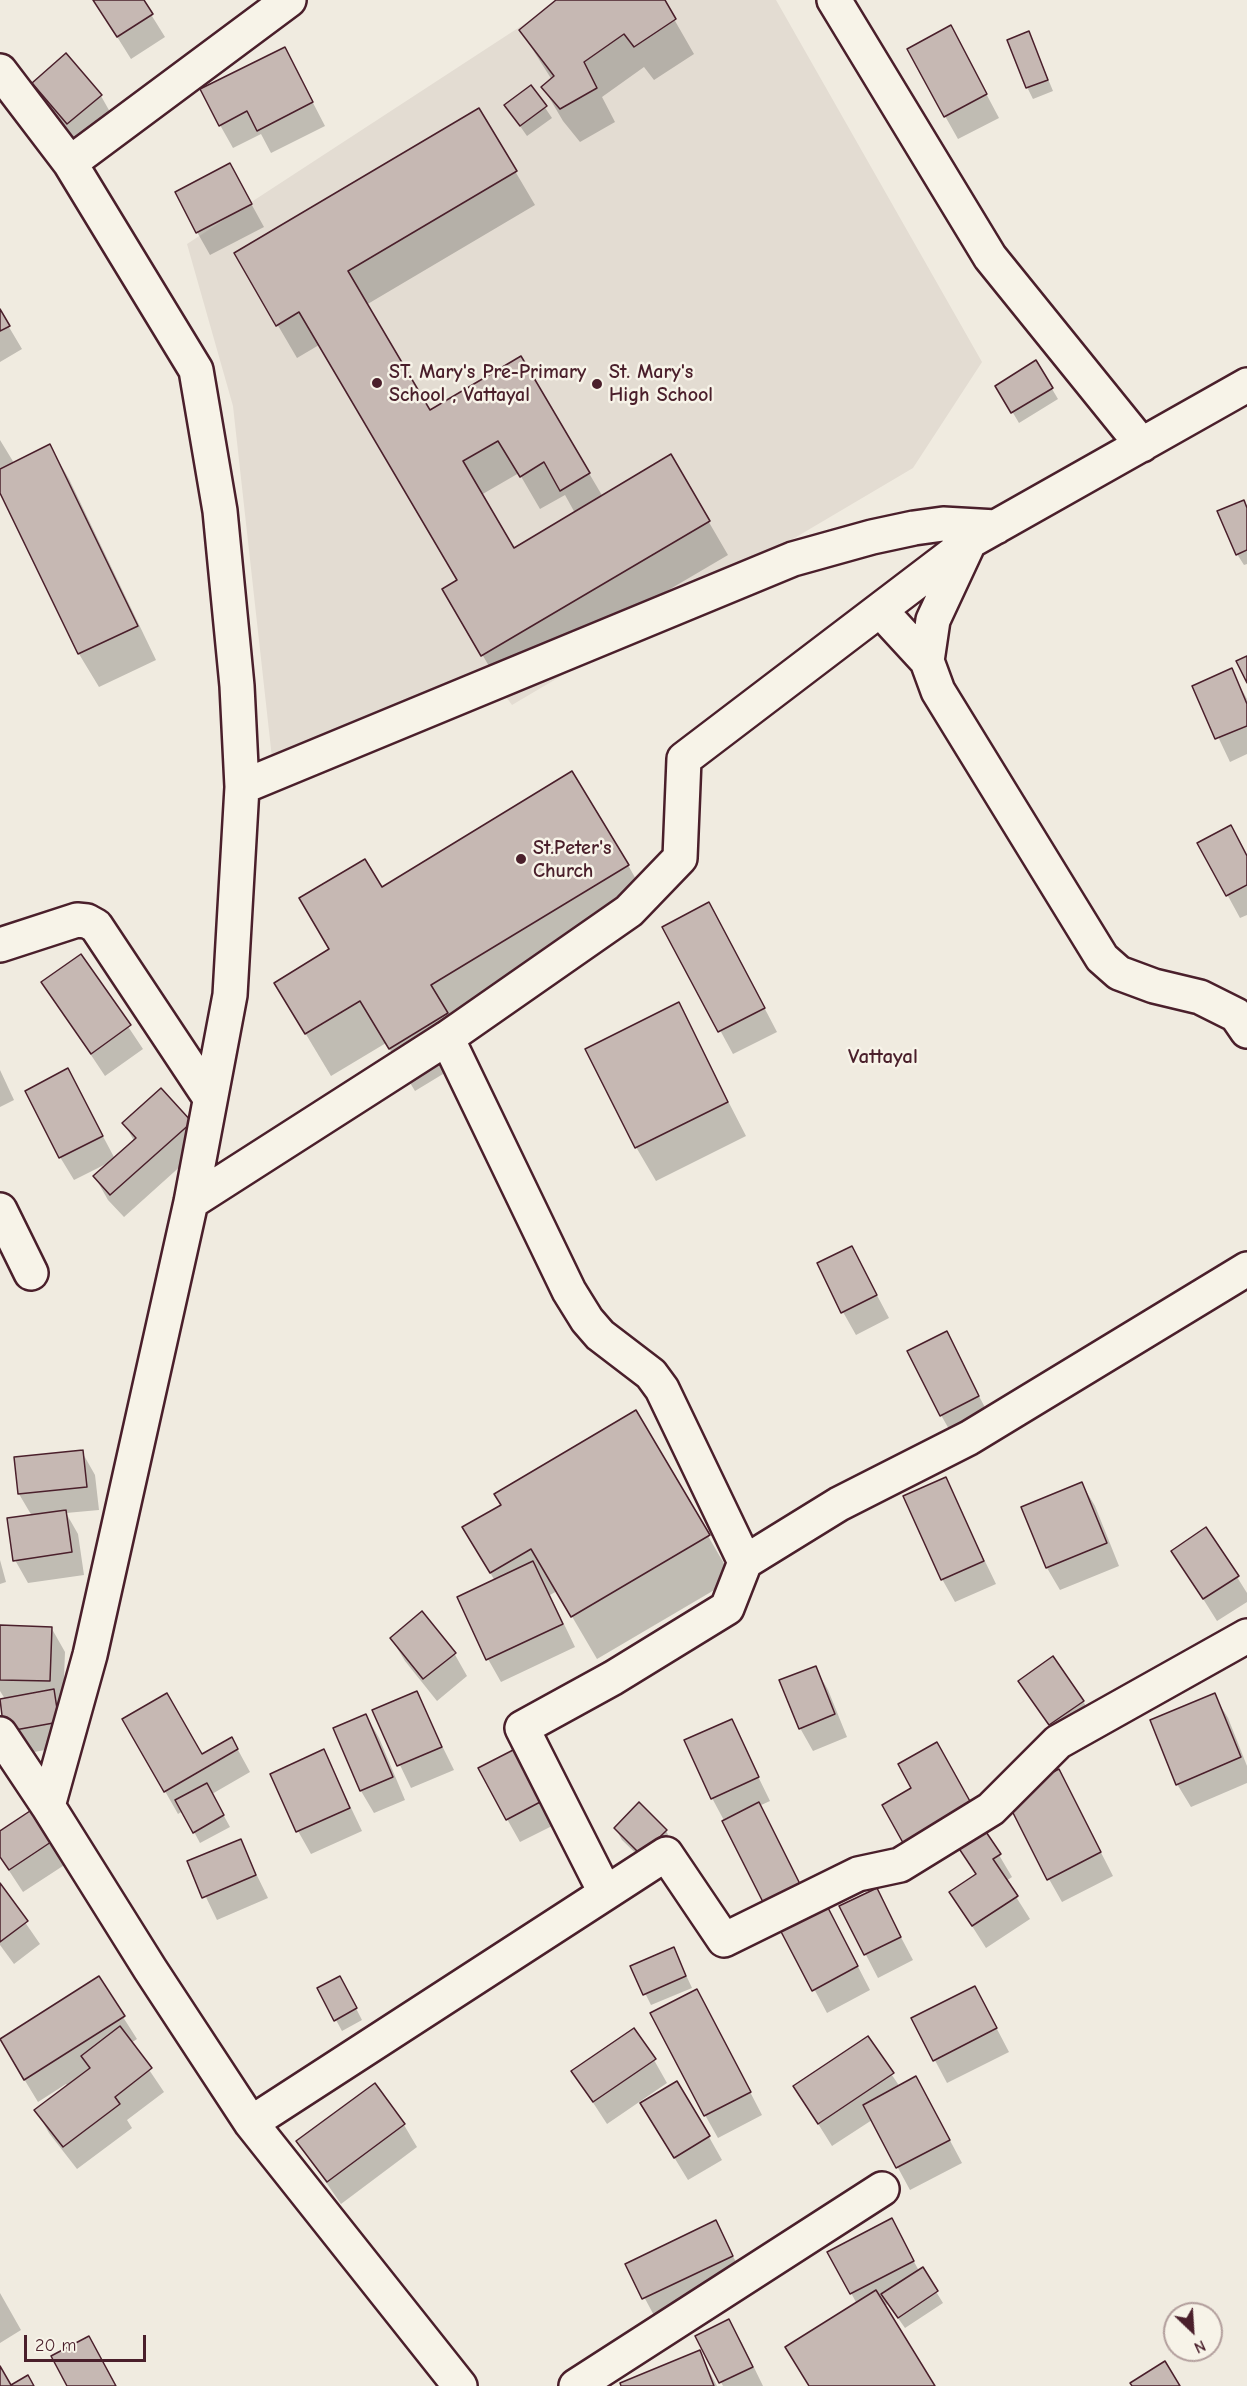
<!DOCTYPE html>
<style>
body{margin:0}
#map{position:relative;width:1247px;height:2386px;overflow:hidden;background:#f0ebe0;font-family:"Comic Neue",sans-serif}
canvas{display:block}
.north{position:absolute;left:1163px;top:2302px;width:60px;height:60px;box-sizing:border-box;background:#f7f3e8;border:2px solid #b29e9c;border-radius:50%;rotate:155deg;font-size:16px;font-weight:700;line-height:24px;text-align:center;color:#4a1f2b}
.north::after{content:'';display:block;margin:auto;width:21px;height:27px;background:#4a1f2b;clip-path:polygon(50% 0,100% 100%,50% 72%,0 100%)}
.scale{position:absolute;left:24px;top:2335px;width:122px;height:27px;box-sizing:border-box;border:3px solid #4a1f2b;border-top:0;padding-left:8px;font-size:18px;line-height:21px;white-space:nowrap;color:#4a1f2b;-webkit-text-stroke:4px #f7f3e8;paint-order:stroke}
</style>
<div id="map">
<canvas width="1247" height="2386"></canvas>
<div class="north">N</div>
<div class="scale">20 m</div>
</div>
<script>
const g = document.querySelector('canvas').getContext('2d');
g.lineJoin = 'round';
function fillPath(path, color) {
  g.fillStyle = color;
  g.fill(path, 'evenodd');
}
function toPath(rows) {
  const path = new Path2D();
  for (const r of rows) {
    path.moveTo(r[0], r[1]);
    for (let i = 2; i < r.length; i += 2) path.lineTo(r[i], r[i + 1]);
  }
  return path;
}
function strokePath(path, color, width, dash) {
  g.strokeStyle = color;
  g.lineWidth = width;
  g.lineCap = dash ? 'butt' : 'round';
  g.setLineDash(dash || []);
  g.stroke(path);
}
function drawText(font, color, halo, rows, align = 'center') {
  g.font = font + ' "Comic Neue",sans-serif';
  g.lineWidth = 5;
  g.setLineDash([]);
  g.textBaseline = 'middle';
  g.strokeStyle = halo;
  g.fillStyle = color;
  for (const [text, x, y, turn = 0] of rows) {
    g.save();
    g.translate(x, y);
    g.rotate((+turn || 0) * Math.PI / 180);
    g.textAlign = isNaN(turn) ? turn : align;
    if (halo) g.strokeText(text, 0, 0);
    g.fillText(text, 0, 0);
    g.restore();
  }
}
const built = toPath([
 [561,0,776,0,982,362,913,468,512,705,490,675,275,785,233,406,187,244]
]);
const shadow = toPath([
 [94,0,142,0,165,37,131,59],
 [559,0,663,0,694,54,654,80,644,67,602,97,615,122,580,142,563,121,543,87,552,80,521,31],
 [1029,33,1053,91,1033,99,1027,87],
 [285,49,325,126,271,153,261,134,233,148,220,125],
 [963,50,999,118,958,139,945,116],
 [34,83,101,96,114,119,81,146,47,106],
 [531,87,552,118,527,136,513,116],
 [479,110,535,205,366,305,430,412,521,358,603,497,671,457,728,555,502,688,444,590,459,581,319,345,297,358,236,254],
 [519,473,540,509,565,495,575,513,514,550,481,495],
 [242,187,264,227,210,255,197,232],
 [0,312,22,349,0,362],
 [1036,362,1058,399,1019,423,997,386],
 [0,440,14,463,50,446,69,479,156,660,99,687,79,654,2,493,0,494],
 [1247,509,1247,564,1244,565,1237,554],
 [1231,670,1247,699,1247,754,1230,762,1194,686],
 [1199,843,1247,856,1247,915,1240,918],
 [628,865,652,908,455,1028,471,1057,415,1091,386,1043,331,1076,301,1026,331,950,381,889],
 [664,927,722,927,777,1032,733,1054],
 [81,956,143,1049,105,1076,43,983],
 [678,1004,746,1136,656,1181,636,1147],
 [0,1070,14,1100,0,1107],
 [80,1093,115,1159,134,1141,124,1123,190,1122,204,1145,124,1217,108,1200,95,1177,110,1162,74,1180,60,1157],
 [852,1248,889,1318,856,1335,843,1312],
 [946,1333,991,1419,954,1438,941,1415],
 [636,1412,733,1579,597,1659,557,1591,550,1595,575,1647,501,1682,488,1659,495,1581,464,1528,502,1506],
 [82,1452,95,1475,99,1510,66,1513,78,1534,84,1575,28,1583,15,1560,32,1516,19,1494],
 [945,1479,996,1584,955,1602,942,1579],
 [1082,1484,1095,1506,1119,1566,1060,1590,1047,1568],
 [1173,1551,1237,1577,1247,1593,1247,1602,1217,1621],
 [0,1560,6,1582,0,1584],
 [0,1627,52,1629,65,1652,63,1704,72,1745,18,1755,5,1732,0,1703,5,1699,0,1691],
 [391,1638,454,1653,467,1676,437,1701,405,1661],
 [815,1667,828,1690,847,1737,813,1751,800,1728],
 [1020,1682,1083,1701,1096,1724,1064,1747],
 [416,1693,454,1770,411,1788,374,1711],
 [1214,1695,1228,1718,1247,1766,1247,1783,1191,1807,1177,1784],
 [366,1715,379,1738,405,1800,374,1813,361,1791],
 [124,1719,202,1756,232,1739,250,1772,212,1794,230,1827,200,1843,183,1811,178,1814],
 [731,1721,770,1801,759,1806,812,1908,836,1924,870,1990,827,2013,712,1798],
 [516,1750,556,1824,520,1842,507,1819],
 [324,1751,362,1831,311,1854,298,1831],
 [1071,1794,1113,1876,1062,1902,1049,1879],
 [884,1805,999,1855,1012,1877,1006,1881,1030,1919,986,1948,965,1915,977,1875,961,1850,922,1872],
 [616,1829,666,1831,672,1842,648,1865,622,1840],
 [0,1833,56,1839,69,1862,23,1892,0,1857],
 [240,1841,268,1898,217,1920,189,1862],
 [0,1886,40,1944,14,1964,0,1945],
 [876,1890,913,1960,878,1978,841,1907],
 [679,1960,692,1988,651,2005,632,1967],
 [98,1978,137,2039,131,2043,164,2092,127,2120,132,2128,77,2169,49,2133,36,2110,68,2086,66,2084,38,2102,1,2041],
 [346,1989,362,2020,342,2031,336,2020],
 [987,2010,1009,2052,947,2083,913,2019],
 [709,2013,762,2115,718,2138,705,2115],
 [867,2038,900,2087,929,2101,962,2163,910,2190,872,2120,832,2146,795,2087],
 [654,2060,667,2083,607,2124,573,2072],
 [404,2125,417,2147,341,2204,298,2142],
 [655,2126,709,2137,722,2160,688,2180],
 [892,2220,919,2271,922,2269,943,2303,905,2328,888,2304,884,2306,933,2386,809,2386,787,2348,857,2304,829,2252],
 [715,2222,745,2279,657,2321,627,2265],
 [0,2293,21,2330,0,2343],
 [728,2321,742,2343,763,2386,723,2386,697,2337],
 [699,2352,717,2386,623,2386]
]);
const building = toPath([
 [93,0,144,0,153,14,117,37,93,0],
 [556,0,665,0,676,19,634,47,624,34,584,62,597,88,560,109,541,87,554,76,519,30,556,0],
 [951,25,987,94,944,117,907,49,951,25],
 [1029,31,1048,80,1026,88,1007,40,1029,31],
 [285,47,313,102,257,131,247,111,219,126,200,89,285,47],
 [66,53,102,95,67,124,32,83,66,53],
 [531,85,547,106,520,126,504,105,531,85],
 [479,108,517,171,348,271,430,410,521,356,590,473,560,491,544,462,520,477,498,441,463,461,514,548,671,454,710,521,481,656,442,589,457,580,299,312,276,326,234,253,479,108],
 [230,163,252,204,196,233,175,192,230,163],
 [0,309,10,326,0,331,0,309],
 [1036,360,1053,388,1011,413,995,386,1036,360],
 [50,444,138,626,78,654,0,493,0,469,50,444],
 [1244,500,1247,508,1247,550,1236,555,1217,511,1244,500],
 [1247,656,1247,683,1236,661,1247,656],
 [1232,668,1247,704,1247,726,1215,739,1192,686,1232,668],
 [572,771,629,865,431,985,448,1013,389,1049,360,1001,305,1034,274,983,329,949,299,898,365,859,382,887,572,771],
 [1231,825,1247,856,1247,885,1226,896,1197,843,1231,825],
 [709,902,765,1008,718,1032,662,927,709,902],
 [81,954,131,1025,91,1054,41,982,81,954],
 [679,1002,728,1102,635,1148,585,1049,679,1002],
 [68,1068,103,1136,59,1158,25,1091,68,1068],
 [161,1088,192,1122,110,1195,93,1176,136,1138,122,1123,161,1088],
 [852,1246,877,1295,841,1313,817,1263,852,1246],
 [947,1331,979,1396,940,1416,907,1351,947,1331],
 [636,1410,710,1535,571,1617,531,1549,490,1573,462,1527,501,1505,494,1494,636,1410],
 [83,1450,87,1487,18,1494,14,1457,83,1450],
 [946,1477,984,1561,941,1580,903,1496,946,1477],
 [1082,1482,1107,1543,1046,1568,1021,1507,1082,1482],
 [66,1510,72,1552,13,1561,7,1518,66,1510],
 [1206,1527,1239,1576,1203,1599,1171,1551,1206,1527],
 [533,1561,563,1624,486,1660,457,1597,533,1561],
 [422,1611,456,1653,423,1679,390,1638,422,1611],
 [0,1625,52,1627,50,1681,0,1680,0,1625],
 [1053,1656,1084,1701,1049,1725,1018,1681,1053,1656],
 [816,1666,835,1714,799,1729,779,1680,816,1666],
 [54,1689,59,1722,4,1732,0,1699,54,1689],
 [417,1691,442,1747,397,1766,372,1710,417,1691],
 [167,1693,202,1754,232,1737,238,1749,164,1792,122,1719,167,1693],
 [1215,1693,1241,1757,1176,1785,1150,1720,1215,1693],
 [366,1714,393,1777,360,1791,333,1728,366,1714],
 [732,1719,759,1777,711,1799,684,1740,732,1719],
 [937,1742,976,1812,907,1850,882,1805,911,1788,898,1764,937,1742],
 [517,1748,544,1800,506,1820,478,1768,517,1748],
 [324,1749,350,1808,296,1832,270,1774,324,1749],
 [1059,1769,1101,1852,1047,1880,1005,1797,1059,1769],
 [207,1783,224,1815,193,1833,175,1800,207,1783],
 [639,1802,667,1830,641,1855,614,1828,639,1802],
 [759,1802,802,1888,765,1906,722,1821,759,1802],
 [36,1807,57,1838,9,1870,0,1857,0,1831,36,1807],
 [980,1823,1001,1854,993,1859,1018,1896,972,1926,949,1892,976,1874,954,1841,980,1823],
 [241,1839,256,1875,202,1898,187,1861,241,1839],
 [0,1883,28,1921,0,1942,0,1883],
 [877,1888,901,1937,864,1955,839,1906,877,1888],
 [824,1900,858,1966,812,1991,777,1924,824,1900],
 [674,1947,686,1976,643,1995,630,1966,674,1947],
 [99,1976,125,2016,24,2080,0,2039,99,1976],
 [340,1976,357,2008,334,2021,317,1988,340,1976],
 [975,1986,997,2028,933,2061,911,2018,975,1986],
 [697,1989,751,2092,704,2116,650,2013,697,1989],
 [120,2026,152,2068,115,2097,120,2104,63,2147,34,2110,90,2068,81,2056,120,2026],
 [634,2028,656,2059,593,2102,571,2071,634,2028],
 [868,2036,894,2073,818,2124,793,2086,868,2036],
 [916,2076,950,2140,896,2168,863,2105,916,2076],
 [677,2081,710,2136,674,2158,640,2103,677,2081],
 [375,2083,405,2124,327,2182,296,2141,375,2083],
 [892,2218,914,2261,850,2294,827,2252,892,2218],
 [716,2220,733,2256,642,2299,625,2264,716,2220],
 [923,2267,938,2291,898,2318,881,2294,923,2267],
 [876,2290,935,2386,809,2386,785,2347,876,2290],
 [729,2319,753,2367,719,2383,695,2336,729,2319],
 [89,2336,116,2386,67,2386,51,2356,89,2336],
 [700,2350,714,2386,621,2386,620,2383,700,2350],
 [1165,2361,1180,2386,1132,2386,1130,2383,1165,2361],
 [0,2366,11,2385,28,2375,34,2386,0,2386,0,2366]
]);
const minor = toPath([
 [834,0,990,257,1142,445],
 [0,71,70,163,196,370,220,511,237,686,242,787,230,995,191,1202,90,1655,48,1806,150,1969,251,2123,460,2386],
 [70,163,289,0],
 [967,547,933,620,927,661,938,691,1102,958,1119,973,1154,986,1200,997,1236,1015,1247,1031],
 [880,610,927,661],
 [242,787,793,559,872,537,914,528,943,524,996,527],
 [0,945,77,920,87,921,96,926,210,1098],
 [447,1038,569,1291,587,1320,600,1335,651,1374,662,1389,745,1562],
 [191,1202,447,1038,629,911,680,858,684,759,969,542,1247,385],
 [0,1210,31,1273],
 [0,1734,48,1806],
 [605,1892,522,1728,613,1678,727,1608,745,1562,839,1504,969,1438,1247,1269],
 [251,2123,666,1854,724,1940,858,1874,900,1865,991,1809,1058,1742,1247,1636],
 [576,2386,882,2189]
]);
const markers = [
 [377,383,6,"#4a1f2b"],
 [597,384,6,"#4a1f2b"],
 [521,859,6,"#4a1f2b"]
];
const poiNames = [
 ["ST. Mary's Pre-Primary",389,372],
 ["School , Vattayal",389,395],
 ["St. Mary's",609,372],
 ["High School",609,395],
 ["St.Peter's",533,848],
 ["Church",533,871]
];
const neighbourhoodNames = [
 ["Vattayal",883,1057]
];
fillPath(built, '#e3dcd2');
fillPath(shadow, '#0003');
fillPath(building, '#c6b8b3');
strokePath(building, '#4a1f2b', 1.5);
strokePath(minor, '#4a1f2b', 38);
strokePath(minor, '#f7f3e8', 33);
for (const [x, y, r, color] of markers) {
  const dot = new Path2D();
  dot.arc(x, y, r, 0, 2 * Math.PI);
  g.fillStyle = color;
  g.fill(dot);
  strokePath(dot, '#f7f3e8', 2);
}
drawText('bold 20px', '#4a1f2b', '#f7f3e8', poiNames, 'left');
drawText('bold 21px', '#4a1f2b', '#f7f3e8', neighbourhoodNames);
</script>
